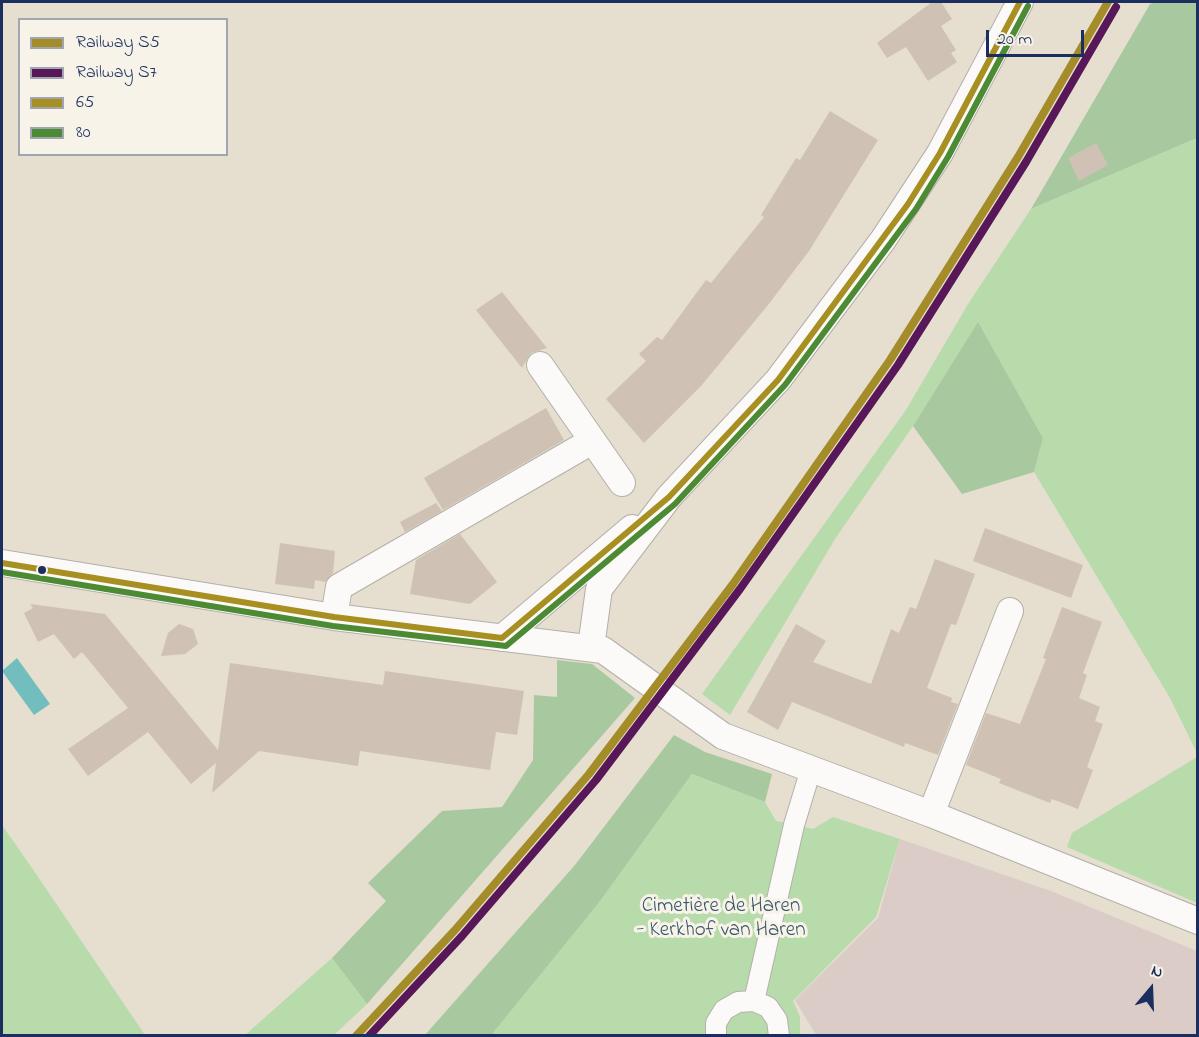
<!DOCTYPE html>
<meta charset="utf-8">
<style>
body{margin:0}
#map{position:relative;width:1199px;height:1037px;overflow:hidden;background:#e6dece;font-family:"Indie Flower",sans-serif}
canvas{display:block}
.frame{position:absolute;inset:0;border:3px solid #1b2f5e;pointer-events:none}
.legend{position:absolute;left:18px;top:18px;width:210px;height:138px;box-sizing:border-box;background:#f7f3e8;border:2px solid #9fa5b1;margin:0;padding:8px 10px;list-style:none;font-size:18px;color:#1b2f5e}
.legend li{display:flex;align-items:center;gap:12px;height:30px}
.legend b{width:30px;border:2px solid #9fa5b1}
.north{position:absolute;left:1121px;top:959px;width:60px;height:60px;-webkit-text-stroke:4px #f7f3e8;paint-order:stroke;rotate:19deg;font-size:16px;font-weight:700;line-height:24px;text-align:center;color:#1b2f5e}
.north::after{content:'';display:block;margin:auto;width:21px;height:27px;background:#1b2f5e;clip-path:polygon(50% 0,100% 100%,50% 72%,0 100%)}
.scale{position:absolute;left:986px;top:30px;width:98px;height:27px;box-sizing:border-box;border:3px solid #1b2f5e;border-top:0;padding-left:8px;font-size:18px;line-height:21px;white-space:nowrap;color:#1b2f5e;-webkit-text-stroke:4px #f7f3e8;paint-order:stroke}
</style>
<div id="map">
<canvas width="1199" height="1037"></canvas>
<div class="frame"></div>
<ul class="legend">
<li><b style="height:8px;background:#a48d29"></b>Railway S5</li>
<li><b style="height:8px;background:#571759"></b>Railway S7</li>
<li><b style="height:8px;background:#a78f21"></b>65</li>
<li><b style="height:8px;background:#4c8b33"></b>80</li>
</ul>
<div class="north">N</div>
<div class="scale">20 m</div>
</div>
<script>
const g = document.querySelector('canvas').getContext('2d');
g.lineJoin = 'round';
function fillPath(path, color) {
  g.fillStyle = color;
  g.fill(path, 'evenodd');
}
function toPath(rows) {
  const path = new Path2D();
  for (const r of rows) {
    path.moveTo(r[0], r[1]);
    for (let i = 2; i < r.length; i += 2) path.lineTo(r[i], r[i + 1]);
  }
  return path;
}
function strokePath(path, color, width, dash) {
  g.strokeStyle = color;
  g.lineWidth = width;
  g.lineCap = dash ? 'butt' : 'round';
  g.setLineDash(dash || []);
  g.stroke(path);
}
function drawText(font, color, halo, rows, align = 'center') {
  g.font = font + ' "Indie Flower",sans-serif';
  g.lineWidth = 6;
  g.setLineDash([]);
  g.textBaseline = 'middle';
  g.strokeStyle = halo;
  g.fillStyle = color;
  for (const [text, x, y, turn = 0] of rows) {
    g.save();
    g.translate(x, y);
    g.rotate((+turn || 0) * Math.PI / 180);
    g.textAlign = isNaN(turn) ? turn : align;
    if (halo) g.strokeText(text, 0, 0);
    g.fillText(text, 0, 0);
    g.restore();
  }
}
const industrial = toPath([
 [900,839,1051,891,1197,951,1197,1035,816,1035,795,1000,878,918]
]);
const green = toPath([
 [1197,138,1197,753,1170,698,1034,472,1043,438,978,323,913,426,835,539,730,715,702,694,906,410,968,304,1031,209],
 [1197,757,1197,903,1067,847,1072,833],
 [692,774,765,802,776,821,813,829,833,817,900,839,876,917,793,1001,800,1017,800,1035,495,1036,493,1033,598,904],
 [2,825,32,868,145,1035,2,1035],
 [332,958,367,1004,334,1035,244,1036]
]);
const forest = toPath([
 [1156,2,1197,2,1197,138,1031,209,1150,4],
 [978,322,1043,438,1034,472,962,494,913,426],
 [557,660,592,664,635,698,367,1004,332,958,386,901,368,883,442,811,502,807,533,760,534,695,557,697],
 [674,735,705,752,772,774,765,802,692,774,598,904,493,1033,495,1035,425,1035,575,865]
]);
const water = toPath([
 [17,658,50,704,34,715,2,671]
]);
const building = toPath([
 [932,2,941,2,952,19,941,26,956,50,951,53,957,62,928,81,906,47,887,58,877,43],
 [830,111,878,140,809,251,768,305,701,386,644,443,606,399,646,361,639,354,657,337,662,340,706,280,711,283,764,217,761,215,796,158,800,160],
 [1096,143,1108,165,1079,181,1068,158],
 [502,292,547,348,531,353,522,368,476,310],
 [546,408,564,440,443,510,424,478],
 [436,503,442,511,405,532,400,522],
 [985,528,1083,565,1071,598,973,561],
 [460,534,497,582,470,604,410,594,416,560],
 [280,543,335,551,333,573,325,582,315,580,314,589,275,584],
 [935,559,975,574,956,625,951,624,927,688,952,698,951,702,958,704,938,755,905,743,904,747,792,702,778,730,747,712,796,624,826,641,813,662,871,684,891,629,899,633,910,607,916,609],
 [30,604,105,614,218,750,230,663,383,685,385,671,524,691,517,735,496,732,490,770,360,751,358,766,259,751,212,793,216,763,191,784,148,732,88,776,68,749,128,708,82,652,74,659,54,634,38,642,24,613,33,608],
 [1062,607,1102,622,1083,673,1087,675,1079,698,1100,707,1095,721,1103,724,1087,767,1093,770,1078,809,1052,799,1050,803,999,783,1001,779,966,765,986,713,1020,724,1046,659,1043,658],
 [179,624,193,629,198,644,185,654,161,656,168,633]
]);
const pedestrian = toPath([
 [754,1001,794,825,811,769],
 [716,1036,716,1023,724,1010,738,1002,754,1001,768,1007,777,1020,779,1036]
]);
const minor = toPath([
 [540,365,622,483],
 [2,563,334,617,603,650,723,736,931,814,1198,921],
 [334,617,339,587,592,441],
 [502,638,632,528],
 [591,647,599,589,669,497,778,380,883,240,940,153,1020,2],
 [931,814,1010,611]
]);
const bus1 = toPath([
 [2,563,334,617,502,638,669,497,778,380,908,204,940,153,1020,2]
]);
const bus2 = toPath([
 [2,572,333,626,506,646,675,504,785,385,916,209,948,157,1028,6]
]);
const rail1 = toPath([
 [356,1036,455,930,589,774,733,584,890,360,1018,157,1108,2]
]);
const rail2 = toPath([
 [369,1036,462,936,596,780,740,589,898,365,1026,162,1116,7]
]);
const markers = [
 [42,570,5,"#1b2f5e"]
];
const parkNames = [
 ["Cimetière de Haren",721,908],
 ["- Kerkhof van Haren",721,932]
];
fillPath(industrial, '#dbccc8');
fillPath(green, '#b8dbac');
fillPath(forest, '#a8c9a0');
fillPath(water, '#72bebf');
fillPath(building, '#d0c1b5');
strokePath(pedestrian, '#b3b0aa', 22);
strokePath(minor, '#b3b0aa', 28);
strokePath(pedestrian, '#fbfaf8', 20);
strokePath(minor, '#fbfaf8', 26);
strokePath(bus1, '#a78f21', 6);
strokePath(bus2, '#4c8b33', 6);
strokePath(rail1, '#a48d29', 8);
strokePath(rail2, '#571759', 8);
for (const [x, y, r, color] of markers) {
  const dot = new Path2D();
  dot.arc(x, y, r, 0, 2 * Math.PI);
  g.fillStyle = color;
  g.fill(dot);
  strokePath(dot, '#f7f3e8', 2);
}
drawText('21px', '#39596b', '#f7f3e8', parkNames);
</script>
